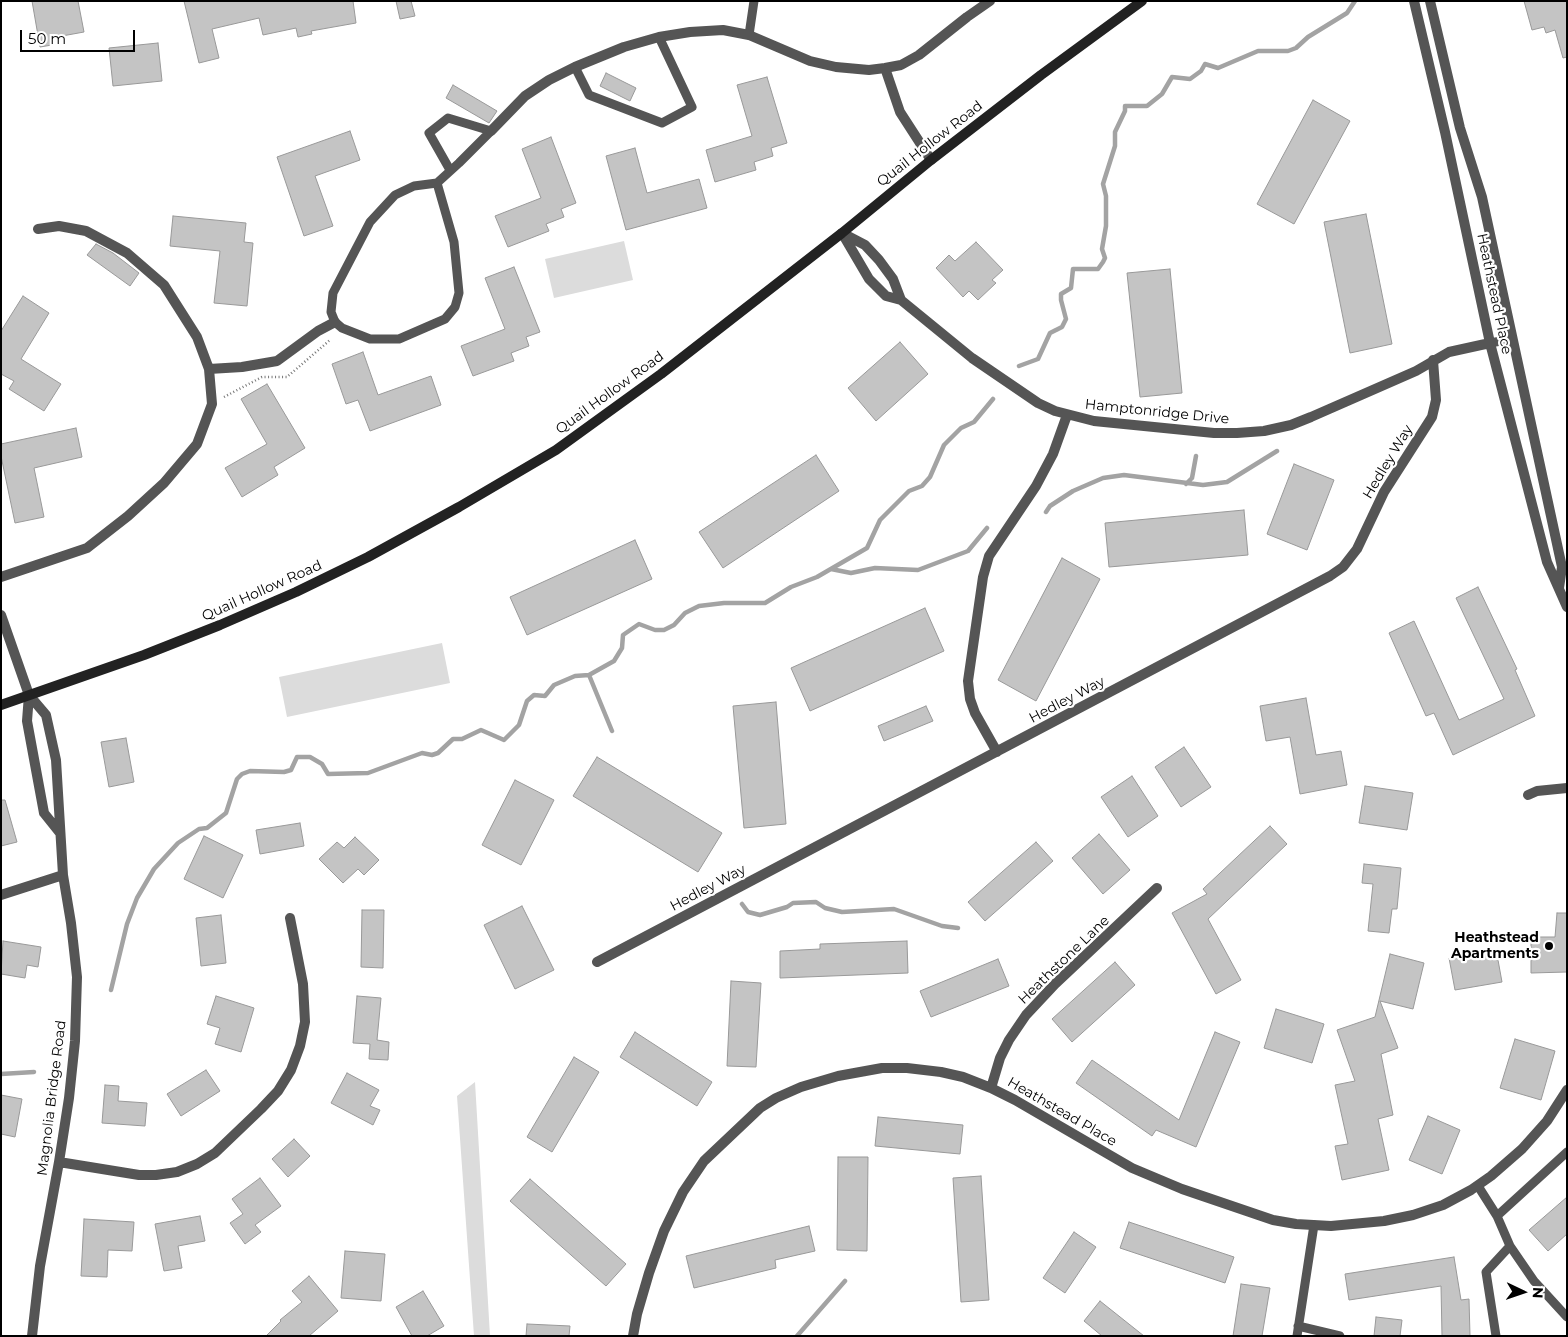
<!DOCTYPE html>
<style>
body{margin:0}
#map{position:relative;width:1568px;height:1337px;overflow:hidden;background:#fff;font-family:Montserrat,sans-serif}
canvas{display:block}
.frame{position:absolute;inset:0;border:2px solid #000;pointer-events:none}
.north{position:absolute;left:1498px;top:1267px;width:50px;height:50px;-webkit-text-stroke:4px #fff;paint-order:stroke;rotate:93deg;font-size:14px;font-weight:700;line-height:20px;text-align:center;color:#000}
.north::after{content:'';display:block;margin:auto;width:18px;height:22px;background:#000;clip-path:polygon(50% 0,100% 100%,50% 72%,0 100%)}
.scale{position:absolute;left:20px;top:30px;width:115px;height:22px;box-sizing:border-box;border:2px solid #000;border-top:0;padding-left:6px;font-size:15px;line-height:18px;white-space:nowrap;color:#000;-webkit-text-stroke:4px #fff;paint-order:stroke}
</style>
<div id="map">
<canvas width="1568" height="1337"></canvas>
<div class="frame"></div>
<div class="north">N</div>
<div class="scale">50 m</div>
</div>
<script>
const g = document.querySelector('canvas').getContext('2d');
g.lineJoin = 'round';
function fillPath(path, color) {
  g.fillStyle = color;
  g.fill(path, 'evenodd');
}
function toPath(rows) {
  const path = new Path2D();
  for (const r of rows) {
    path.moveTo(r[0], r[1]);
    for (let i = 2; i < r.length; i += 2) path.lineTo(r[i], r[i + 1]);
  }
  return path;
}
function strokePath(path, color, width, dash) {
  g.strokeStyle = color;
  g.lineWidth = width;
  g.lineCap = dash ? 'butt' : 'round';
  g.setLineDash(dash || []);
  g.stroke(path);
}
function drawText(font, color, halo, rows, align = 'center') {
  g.font = font + ' Montserrat,sans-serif';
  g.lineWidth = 4.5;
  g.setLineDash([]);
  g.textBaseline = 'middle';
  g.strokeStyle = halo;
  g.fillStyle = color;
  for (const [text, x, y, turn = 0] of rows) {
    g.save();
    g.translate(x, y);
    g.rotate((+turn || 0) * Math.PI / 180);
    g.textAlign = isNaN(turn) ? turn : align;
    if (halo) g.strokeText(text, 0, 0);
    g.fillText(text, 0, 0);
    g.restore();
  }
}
const green = toPath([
 [624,241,633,280,554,298,545,259],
 [442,643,450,683,287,717,279,677],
 [475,1082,490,1336,474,1336,457,1096]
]);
const stream = toPath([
 [1019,366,1038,359,1050,333,1062,327,1066,319,1061,300,1061,294,1071,288,1073,269,1098,269,1103,262,1105,258,1102,249,1106,226,1106,196,1103,184,1115,146,1115,132,1125,111,1125,106,1147,106,1162,94,1172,77,1190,79,1201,71,1205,64,1218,68,1258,51,1288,51,1296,48,1308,37,1347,13,1355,1],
 [1186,484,1192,478,1196,456],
 [1046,512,1050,506,1073,491,1103,478,1124,475,1203,485,1227,482,1277,451],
 [831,569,851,573,875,568,918,570,968,551,987,528],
 [589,675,612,731],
 [742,904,748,912,760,915,787,907,793,903,816,902,825,908,842,912,894,909,942,926,958,928],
 [111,990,127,924,137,898,154,869,178,843,199,829,207,828,226,813,237,779,242,774,250,771,284,772,291,770,297,757,310,757,322,764,328,774,368,773,422,753,432,755,438,753,453,739,462,739,481,730,504,740,519,725,527,701,534,695,545,696,554,685,575,676,589,675,614,661,622,648,623,635,639,624,655,630,664,630,674,625,685,613,699,606,724,603,765,603,791,587,817,577,867,548,880,520,909,491,922,486,930,477,944,445,961,428,974,422,993,399],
 [1,1074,34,1072],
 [797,1336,845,1281]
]);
const building = toPath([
 [32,1,78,1,84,32,51,38,52,45,40,47,32,1],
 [184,1,353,1,356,23,311,31,312,34,298,37,296,28,263,35,259,18,212,29,219,58,199,63,184,1],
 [396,1,411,1,415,16,400,19,396,1],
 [1524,1,1567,1,1567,57,1563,58,1555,30,1546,33,1544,27,1532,30,1524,1],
 [158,43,162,81,113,86,109,48,158,43],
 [606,73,636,88,630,101,600,86,606,73],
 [767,77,787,143,771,148,773,156,754,162,756,170,715,182,706,150,752,136,737,85,767,77],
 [453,85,497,111,489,123,446,98,453,85],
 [1313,100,1350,121,1294,224,1257,204,1313,100],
 [350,131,360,160,315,176,333,226,304,236,277,157,350,131],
 [551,137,576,203,561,209,564,217,546,224,549,231,508,247,495,216,541,198,522,149,551,137],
 [635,148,647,193,699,179,707,208,626,230,606,156,635,148],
 [1366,214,1392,344,1350,353,1324,222,1366,214],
 [173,216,246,223,244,242,253,243,247,306,214,303,220,251,170,246,173,216],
 [976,242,1003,270,992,280,996,283,978,300,969,291,963,297,936,268,949,255,955,261,976,242],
 [96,244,113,253,139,273,130,286,87,255,96,244],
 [514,267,540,332,526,337,529,346,511,353,514,361,473,376,461,346,505,329,485,278,514,267],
 [1170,269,1182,393,1140,397,1127,273,1170,269],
 [23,296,49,313,21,359,61,384,44,411,9,389,14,381,1,374,1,331,23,296],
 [900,342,928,374,876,421,848,388,900,342],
 [363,352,378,395,431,376,441,405,370,431,358,400,346,404,332,364,363,352],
 [267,384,305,448,274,467,278,475,242,497,225,468,267,444,241,399,267,384],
 [76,428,82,457,34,468,44,517,15,523,1,456,1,444,76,428],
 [816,455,839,491,723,568,699,532,816,455],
 [1294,464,1334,480,1307,550,1267,534,1294,464],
 [1244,510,1248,555,1109,567,1105,523,1244,510],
 [635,540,652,579,527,635,510,597,635,540],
 [1062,558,1100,579,1036,701,998,680,1062,558],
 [1478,587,1517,669,1515,670,1535,716,1453,755,1434,713,1426,716,1389,633,1414,621,1459,720,1504,699,1456,598,1478,587],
 [925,608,944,651,810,711,791,668,925,608],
 [1306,698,1316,755,1341,751,1347,785,1300,794,1290,737,1266,741,1260,706,1306,698],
 [776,702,786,824,744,828,733,706,776,702],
 [926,706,933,721,884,741,878,726,926,706],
 [126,738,134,782,109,787,101,742,126,738],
 [1184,747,1211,787,1181,807,1155,767,1184,747],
 [597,757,722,833,698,872,573,796,597,757],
 [1132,776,1158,816,1128,837,1101,797,1132,776],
 [515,780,554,800,521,865,482,845,515,780],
 [1365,786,1413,793,1407,830,1359,823,1365,786],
 [1,800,5,800,17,842,1,846,1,800],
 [300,823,304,846,260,854,256,830,300,823],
 [1270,826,1287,844,1208,919,1241,980,1216,994,1172,913,1207,894,1203,889,1270,826],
 [1099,834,1130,870,1103,894,1072,858,1099,834],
 [204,836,243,855,223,898,184,879,204,836],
 [355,837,379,860,364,875,358,869,343,883,319,859,337,842,344,848,355,837],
 [1036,842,1053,861,985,921,968,902,1036,842],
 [1364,864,1401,868,1397,909,1392,909,1389,933,1368,931,1373,884,1362,883,1364,864],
 [522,906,554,970,515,989,484,925,522,906],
 [362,910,384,910,383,968,361,967,362,910],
 [1557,913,1567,913,1567,972,1531,973,1531,937,1555,937,1557,913],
 [221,915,226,963,201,966,196,918,221,915],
 [3,941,41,947,38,967,27,965,25,978,1,974,3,941],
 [907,941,908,973,780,978,780,951,820,949,820,944,907,941],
 [1496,949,1502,982,1455,990,1449,958,1496,949],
 [1390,954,1424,963,1413,1009,1380,1001,1398,1048,1381,1054,1393,1115,1378,1119,1389,1170,1342,1180,1335,1146,1348,1144,1335,1085,1355,1081,1337,1030,1375,1017,1390,954],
 [998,959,1009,986,931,1017,920,991,998,959],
 [1115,962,1135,985,1072,1042,1052,1019,1115,962],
 [731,981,761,983,756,1067,727,1066,731,981],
 [216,996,254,1008,241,1052,215,1044,220,1028,207,1024,216,996],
 [357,996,381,998,377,1040,389,1042,388,1060,369,1059,370,1044,353,1043,357,996],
 [1276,1009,1324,1024,1312,1063,1264,1048,1276,1009],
 [635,1032,712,1082,697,1106,620,1057,635,1032],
 [1215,1032,1240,1042,1196,1147,1156,1130,1152,1136,1076,1083,1092,1060,1179,1120,1215,1032],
 [1515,1039,1555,1051,1541,1100,1500,1088,1515,1039],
 [574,1057,599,1072,552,1152,527,1137,574,1057],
 [206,1070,220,1091,181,1116,167,1094,206,1070],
 [347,1073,379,1090,370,1106,380,1110,373,1125,331,1103,347,1073],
 [105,1085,119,1086,118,1101,147,1103,145,1126,102,1123,105,1085],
 [1,1095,22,1099,15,1137,1,1134,1,1095],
 [1428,1116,1460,1130,1442,1174,1409,1160,1428,1116],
 [878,1117,963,1125,960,1154,875,1146,878,1117],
 [294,1139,310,1156,288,1177,272,1159,294,1139],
 [838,1157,868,1157,867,1251,837,1250,838,1157],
 [981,1176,989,1300,961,1302,953,1178,981,1176],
 [260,1178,281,1206,255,1225,261,1232,245,1244,230,1223,243,1214,232,1199,260,1178],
 [530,1179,626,1264,606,1286,510,1201,530,1179],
 [1567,1197,1567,1234,1548,1251,1529,1230,1567,1197],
 [200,1216,205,1241,178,1246,182,1268,164,1271,155,1224,200,1216],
 [84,1219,134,1222,132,1251,108,1250,107,1277,81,1276,84,1219],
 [1129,1222,1234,1257,1225,1283,1120,1248,1129,1222],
 [809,1226,815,1251,775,1260,776,1268,694,1288,686,1256,809,1226],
 [1074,1232,1096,1247,1065,1293,1043,1278,1074,1232],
 [345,1251,385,1254,381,1301,341,1298,345,1251],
 [1454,1257,1461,1300,1469,1299,1470,1336,1442,1336,1441,1286,1349,1300,1345,1274,1454,1257],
 [309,1276,338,1311,309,1336,266,1336,281,1321,280,1320,302,1302,292,1291,309,1276],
 [1241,1284,1270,1288,1262,1336,1233,1336,1241,1284],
 [423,1291,444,1326,427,1336,412,1336,396,1307,423,1291],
 [1100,1301,1144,1336,1102,1336,1084,1321,1100,1301],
 [1376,1317,1402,1320,1400,1336,1374,1336,1376,1317],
 [527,1324,570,1326,569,1336,526,1336,527,1324]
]);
const path = toPath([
 [224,397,262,377,287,377,330,340]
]);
const lane = toPath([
 [749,35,754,1],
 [575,67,589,95,662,123,692,107,659,37],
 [437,183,454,242,459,293,455,307,445,319,399,339,370,339,342,328,335,322,331,312,333,293,370,222,395,195,414,186,437,183,459,163,491,131,448,118,429,133,450,170],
 [1490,343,1512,339],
 [1478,1186,1497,1216,1510,1246,1534,1281,1567,1317],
 [1497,1216,1567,1152],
 [1298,1326,1340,1336],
 [1297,1336,1314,1225],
 [1496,1336,1486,1272,1510,1246]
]);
const street = toPath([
 [1414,1,1445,132,1490,343,1547,562,1567,607],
 [1430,1,1460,128,1482,197,1562,567,1559,588],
 [885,68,900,112,931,160],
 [491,131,525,96,549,80,575,67,624,47,659,37,690,32,723,30,749,35,810,61,836,67,869,70,885,68,901,65,919,55,967,17,990,1],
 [842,233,865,245,879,260,893,279,901,300,972,358,1038,403,1055,411,1094,421,1214,433,1237,433,1264,431,1291,425,1311,417,1416,371,1449,352,1490,343],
 [842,233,869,279,886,296,901,300],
 [209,369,242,367,277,361,318,331,335,322],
 [1,577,87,548,128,516,164,483,197,444,212,404,209,369,197,337,164,285,127,253,86,231,59,226,38,229],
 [1,615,29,695,46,715,56,760,63,875,71,923,77,977,75,1041,69,1098,59,1162,40,1266,32,1336],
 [29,695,27,721,44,813,60,833],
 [997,752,975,713,970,699,968,681,983,577,989,556,1036,486,1053,454,1067,415],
 [1528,795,1537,791,1567,788],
 [1,895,63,875],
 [597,962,1330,576,1343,567,1357,549,1384,492,1432,417,1436,400,1433,360],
 [991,1088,1000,1058,1009,1040,1026,1015,1055,984,1157,888],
 [59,1162,139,1175,156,1175,177,1172,197,1164,215,1153,261,1109,278,1091,291,1070,300,1046,305,1022,303,984,290,918],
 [633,1336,637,1314,649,1273,664,1231,683,1192,704,1161,760,1108,776,1098,801,1087,838,1076,882,1068,907,1068,941,1072,963,1077,991,1088,1015,1100,1132,1168,1182,1189,1273,1220,1296,1224,1331,1226,1384,1221,1413,1215,1443,1205,1471,1190,1491,1176,1522,1149,1547,1121,1567,1090]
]);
const secondary = toPath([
 [1,705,144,655,220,625,296,592,368,557,459,507,556,450,661,374,842,233,931,160,1041,75,1142,1]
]);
const markers = [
 [1549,946,5,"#000"]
];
const streetNames = [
 ["Quail Hollow Road",930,144,-38],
 ["Heathstead Place",1494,294,78],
 ["Quail Hollow Road",610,393,-36],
 ["Hamptonridge Drive",1157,412,6],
 ["Hedley Way",1388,462,-59],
 ["Quail Hollow Road",262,591,-24],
 ["Hedley Way",1067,700,-28],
 ["Hedley Way",708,888,-28],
 ["Heathstone Lane",1064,960,-44],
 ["Magnolia Bridge Road",52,1098,-83],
 ["Heathstead Place",1062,1112,30]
];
const poiNames = [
 ["Heathstead",1539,938],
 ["Apartments",1539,954]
];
fillPath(green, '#dcdcdc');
strokePath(stream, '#a3a3a3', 4.5);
fillPath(building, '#c4c4c4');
strokePath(building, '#999', 1);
strokePath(path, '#777', 2.5, [1, 2.5]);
strokePath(lane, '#555', 9);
strokePath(street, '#555', 10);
strokePath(secondary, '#222', 10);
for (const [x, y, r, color] of markers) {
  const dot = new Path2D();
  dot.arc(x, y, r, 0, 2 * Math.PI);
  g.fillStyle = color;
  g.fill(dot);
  strokePath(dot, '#fff', 2);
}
drawText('14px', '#000', '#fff', streetNames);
drawText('bold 14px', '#000', '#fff', poiNames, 'right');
</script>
